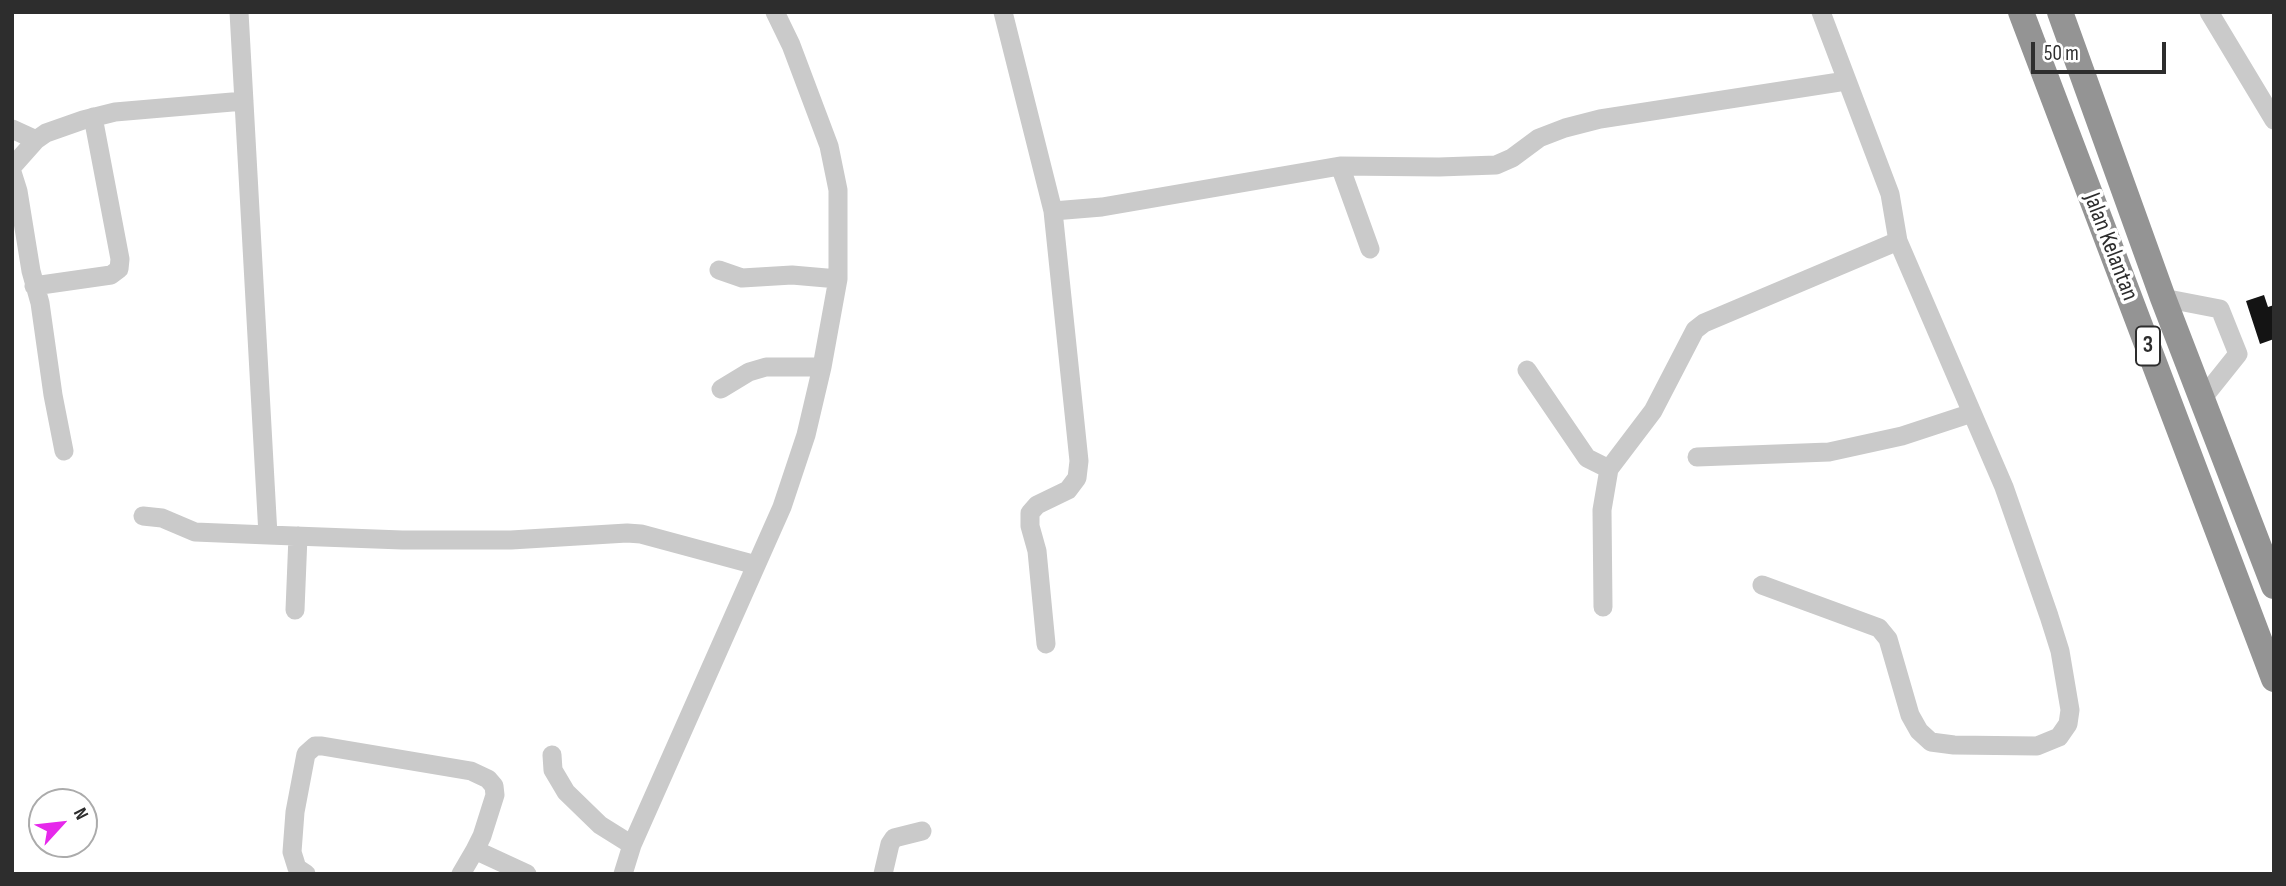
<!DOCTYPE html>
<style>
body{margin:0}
#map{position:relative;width:2286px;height:886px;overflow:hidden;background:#fff;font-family:"Sofia Sans Condensed",sans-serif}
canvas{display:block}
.frame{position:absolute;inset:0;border:14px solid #2d2d2d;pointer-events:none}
.north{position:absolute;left:28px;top:788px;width:70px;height:70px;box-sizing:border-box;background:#fff;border:2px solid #ababab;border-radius:50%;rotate:63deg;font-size:19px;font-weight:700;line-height:28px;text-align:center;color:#2d2d2d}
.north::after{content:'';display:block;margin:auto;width:24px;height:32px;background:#e628eb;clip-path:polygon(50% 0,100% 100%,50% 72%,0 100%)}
.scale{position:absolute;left:2031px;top:42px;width:135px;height:32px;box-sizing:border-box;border:4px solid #2d2d2d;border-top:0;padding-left:9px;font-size:21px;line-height:24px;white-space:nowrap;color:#2d2d2d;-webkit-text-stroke:5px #fff;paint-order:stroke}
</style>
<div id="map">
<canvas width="2286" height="886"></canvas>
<div class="frame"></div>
<div class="north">N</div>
<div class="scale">50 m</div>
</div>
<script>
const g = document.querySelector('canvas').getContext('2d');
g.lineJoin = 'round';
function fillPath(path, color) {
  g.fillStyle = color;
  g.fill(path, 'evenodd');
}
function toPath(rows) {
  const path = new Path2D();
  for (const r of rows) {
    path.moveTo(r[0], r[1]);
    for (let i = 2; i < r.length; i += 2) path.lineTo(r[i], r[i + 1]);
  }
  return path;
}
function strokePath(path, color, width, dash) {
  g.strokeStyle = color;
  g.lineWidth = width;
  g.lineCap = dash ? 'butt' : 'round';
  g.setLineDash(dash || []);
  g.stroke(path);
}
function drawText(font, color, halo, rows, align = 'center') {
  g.font = font + ' "Sofia Sans Condensed",sans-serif';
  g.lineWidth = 7;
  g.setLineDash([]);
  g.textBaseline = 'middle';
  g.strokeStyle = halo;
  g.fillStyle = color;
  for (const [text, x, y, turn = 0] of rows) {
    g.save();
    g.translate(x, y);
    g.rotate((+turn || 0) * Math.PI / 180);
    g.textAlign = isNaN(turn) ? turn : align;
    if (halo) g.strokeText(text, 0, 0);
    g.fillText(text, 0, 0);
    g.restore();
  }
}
const building = toPath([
 [2264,295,2268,307,2274,305,2274,339,2260,344,2246,301]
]);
const minor = toPath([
 [239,12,268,535,402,540,511,540,627,533,641,534,756,565],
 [1003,12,1053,211,1102,207,1340,166,1370,249],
 [2209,12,2274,120],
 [12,129,36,140],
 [1340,166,1439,167,1496,165,1512,158,1539,138,1565,128,1600,119,1846,81],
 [12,167,36,140,46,133,83,120,115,112,244,101],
 [12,172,18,191,31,271,40,303,53,395,64,451],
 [719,270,742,278,792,275,838,279],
 [34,286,111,275,119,269,120,259,93,117],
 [2163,298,2220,309,2238,354,2202,399],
 [1527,370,1587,458,1609,469,1653,411,1695,330,1704,323,1898,241],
 [721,389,749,372,766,367,822,367],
 [1697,457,1829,452,1902,436,1972,413],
 [143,516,162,518,195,532,268,535],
 [1762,585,1879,628,1888,639,1910,715,1919,731,1931,742,1954,745,2037,746,2059,737,2068,724,2070,710,2060,651,2049,616,2004,487,1898,241,1890,194,1821,12],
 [1603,607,1602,510,1609,469],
 [295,610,298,536],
 [1046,644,1037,551,1030,526,1030,513,1037,505,1068,490,1077,478,1079,461,1053,211],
 [552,755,553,770,566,792,600,825,632,845],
 [306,874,297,868,292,852,295,812,306,754,315,746,322,746,471,771,488,779,494,786,495,795,482,836,475,850,527,874],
 [461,874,475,850],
 [623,874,632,845,782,507,806,435,822,367,838,279,838,190,829,146,791,45,775,12],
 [883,874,890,844,894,838,922,831]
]);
const highway = toPath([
 [2021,12,2274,679],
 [2060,12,2163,298,2274,586]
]);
const shields = [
 [2148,346,24]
];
const shieldNames = [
 ["3",2148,346]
];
const streetNames = [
 ["Jalan Kelantan",2110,247,69]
];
fillPath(building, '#141414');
strokePath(minor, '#cacaca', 19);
strokePath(highway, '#949494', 26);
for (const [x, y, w] of shields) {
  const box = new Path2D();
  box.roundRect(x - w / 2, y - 19.5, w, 39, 5);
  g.fillStyle = '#fff';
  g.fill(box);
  strokePath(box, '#2d2d2d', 2);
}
drawText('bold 23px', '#2d2d2d', null, shieldNames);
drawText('24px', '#2d2d2d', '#fff', streetNames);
</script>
